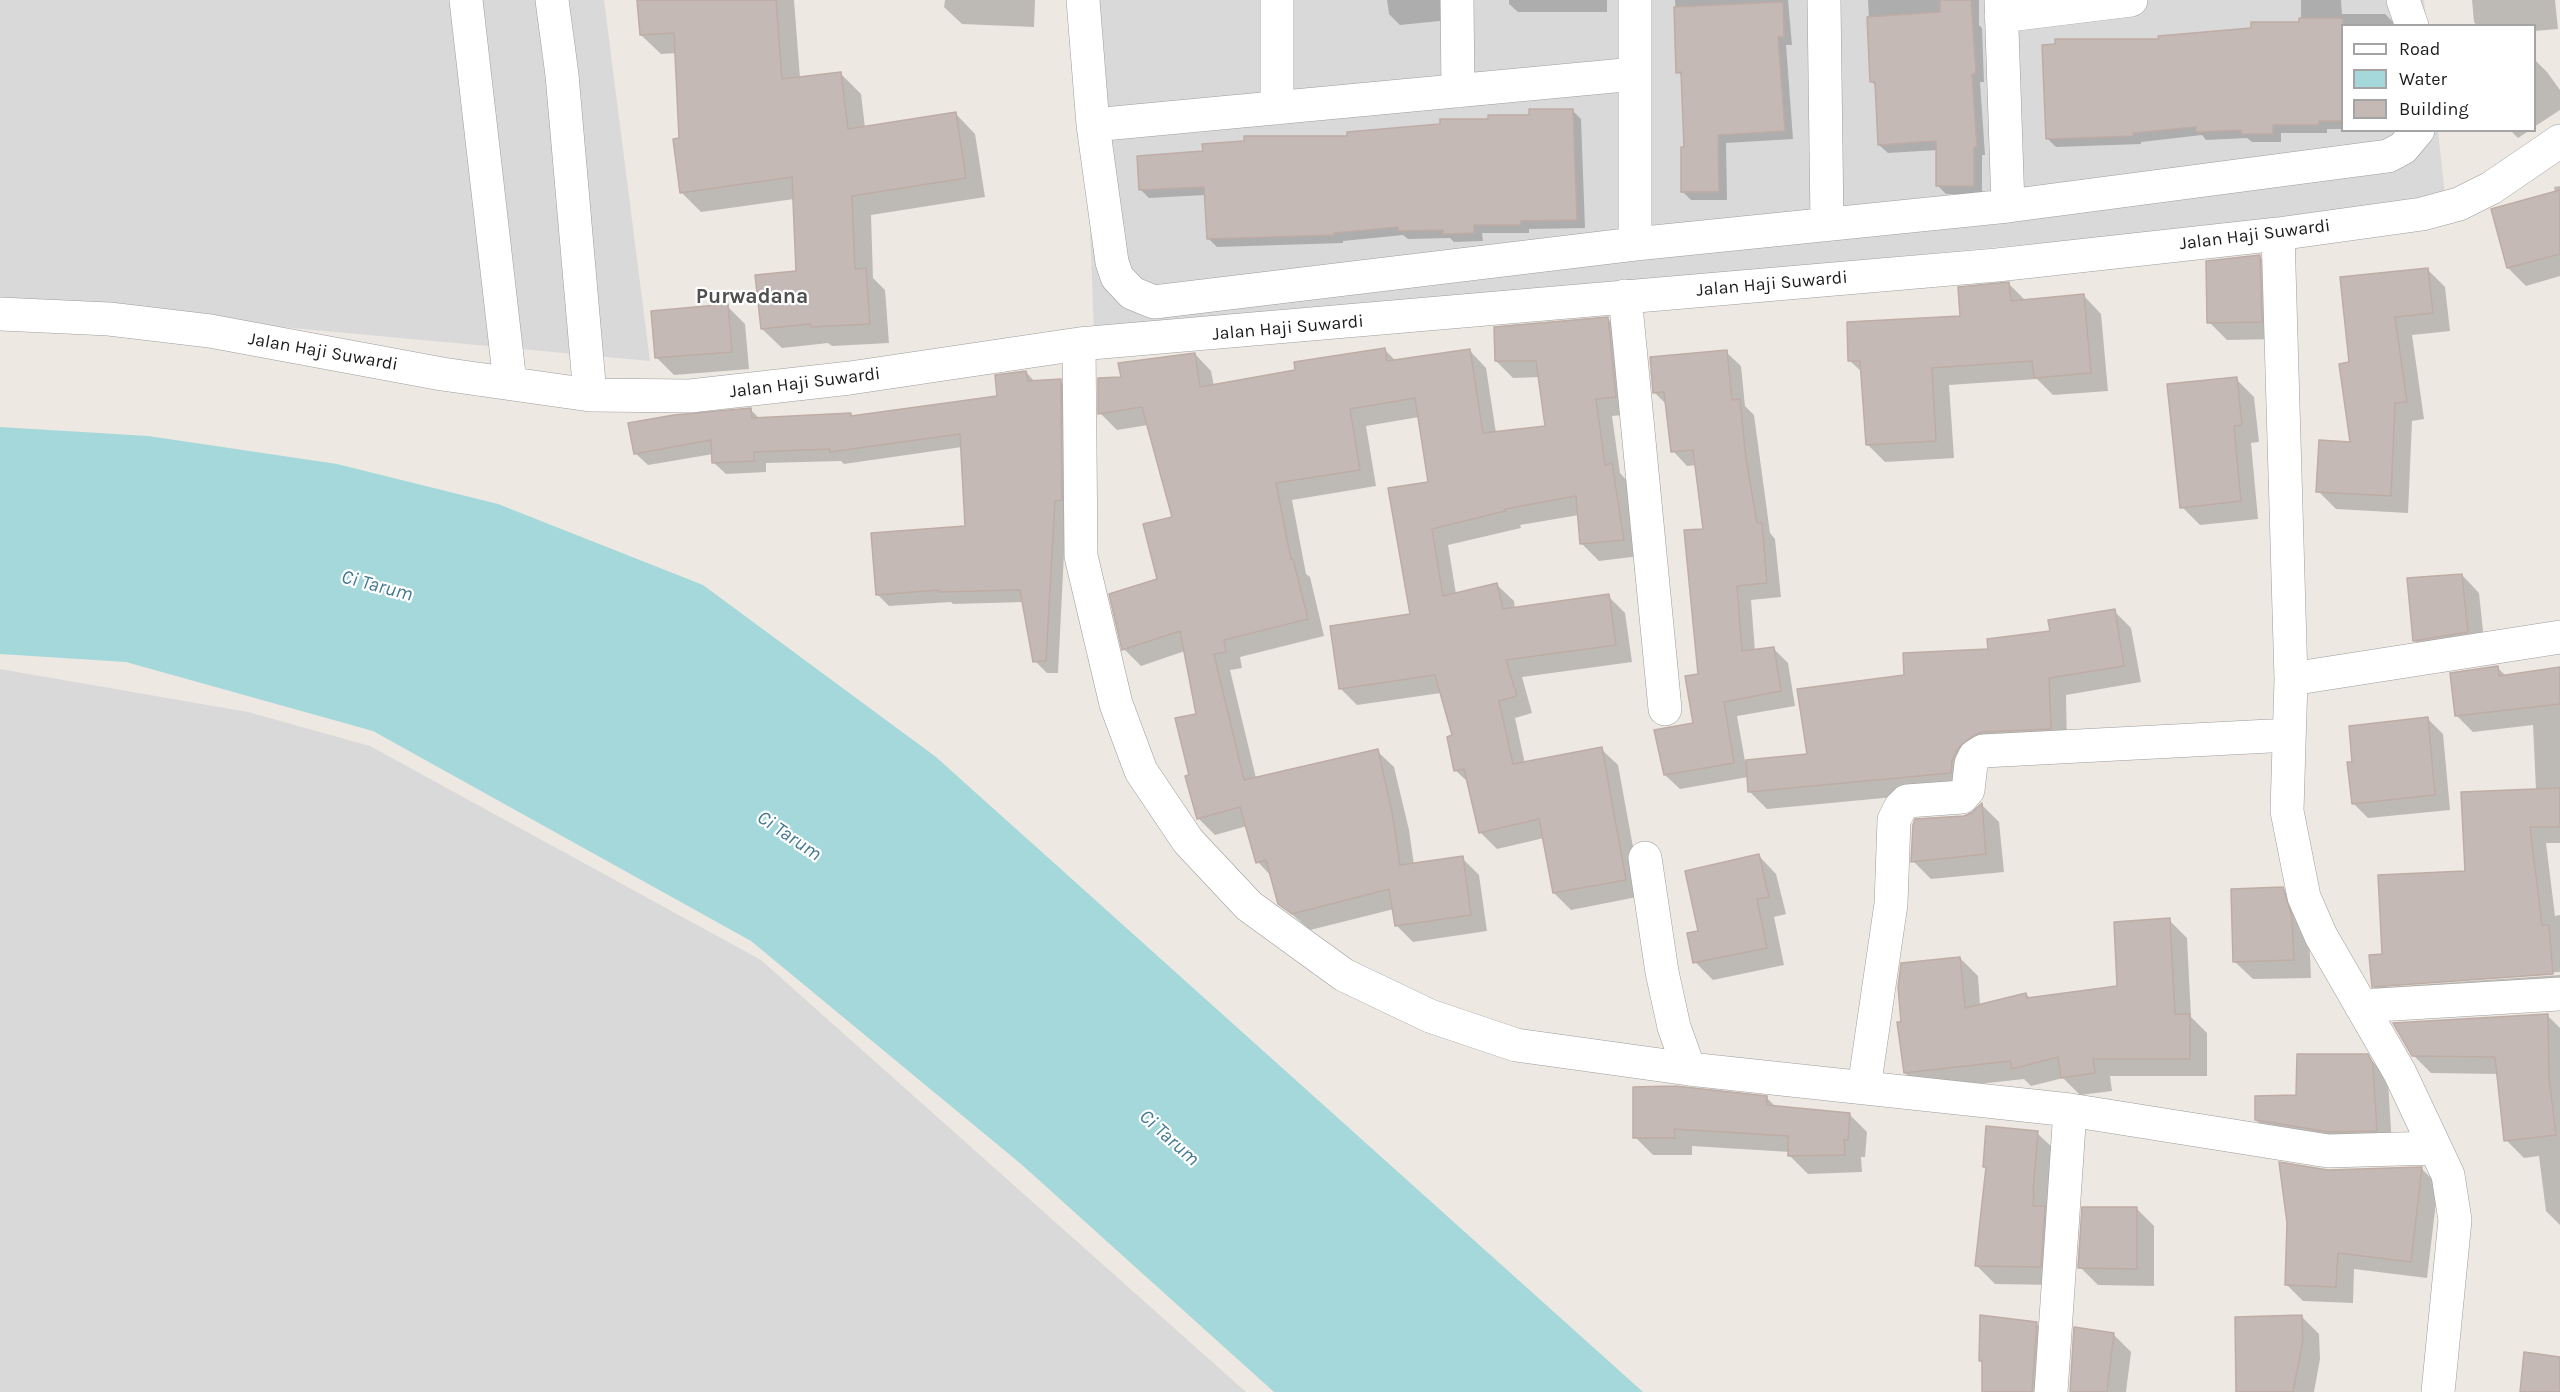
<!DOCTYPE html>
<style>
body{margin:0}
#map{position:relative;width:2560px;height:1392px;overflow:hidden;background:#ede8e2;font-family:Karla,sans-serif}
canvas{display:block}
.legend{position:absolute;left:2341px;top:24px;width:195px;height:108px;box-sizing:border-box;background:#fff;border:2px solid #a4a4a4;margin:0;padding:8px 10px;list-style:none;font-size:18px;color:#1c1c1c}
.legend li{display:flex;align-items:center;gap:12px;height:30px}
.legend b{width:30px;border:2px solid #a4a4a4}
</style>
<div id="map">
<canvas width="2560" height="1392"></canvas>
<ul class="legend">
<li><b style="height:8px;background:#fff"></b>Road</li>
<li><b style="height:16px;background:#a4d8da"></b>Water</li>
<li><b style="height:16px;background:#c5b9b6"></b>Building</li>
</ul>
</div>
<script>
const g = document.querySelector('canvas').getContext('2d');
g.lineJoin = 'round';
function fillPath(path, color) {
  g.fillStyle = color;
  g.fill(path, 'evenodd');
}
function toPath(rows) {
  const path = new Path2D();
  for (const r of rows) {
    path.moveTo(r[0], r[1]);
    for (let i = 2; i < r.length; i += 2) path.lineTo(r[i], r[i + 1]);
  }
  return path;
}
function strokePath(path, color, width, dash) {
  g.strokeStyle = color;
  g.lineWidth = width;
  g.lineCap = dash ? 'butt' : 'round';
  g.setLineDash(dash || []);
  g.stroke(path);
}
function drawText(font, color, halo, rows, align = 'center') {
  g.font = font + ' Karla,sans-serif';
  g.lineWidth = 4.5;
  g.setLineDash([]);
  g.textBaseline = 'middle';
  g.strokeStyle = halo;
  g.fillStyle = color;
  for (const [text, x, y, turn = 0] of rows) {
    g.save();
    g.translate(x, y);
    g.rotate((+turn || 0) * Math.PI / 180);
    g.textAlign = isNaN(turn) ? turn : align;
    if (halo) g.strokeText(text, 0, 0);
    g.fillText(text, 0, 0);
    g.restore();
  }
}
const residential = toPath([
 [0,0,604,0,650,361,0,301],
 [1081,0,2424,0,2427,25,2342,26,2342,130,2438,131,2446,205,1094,332],
 [0,669,248,712,370,746,761,960,1246,1392,0,1392]
]);
const water = toPath([
 [0,427,148,436,337,464,498,504,703,585,936,757,1643,1392,1274,1392,1021,1164,751,941,373,731,126,662,0,654]
]);
const shadow = toPath([
 [638,0,794,0,800,78,841,74,861,94,865,128,956,114,975,134,985,197,871,215,873,278,885,290,889,343,832,346,828,343,782,348,762,329,798,272,794,199,701,212,681,192,677,53,661,54,641,35],
 [945,0,1035,0,1034,27,962,24,944,7],
 [1387,0,1447,0,1449,20,1400,25,1389,14],
 [1509,0,1607,0,1607,12,1518,12,1509,4],
 [1675,0,1788,0,1792,45,1786,45,1793,139,1726,143,1727,200,1691,200,1683,192,1685,148,1683,77,1678,72],
 [1868,0,1979,0,1979,25,1982,28,1984,82,1980,82,1985,155,1982,155,1982,194,1946,194,1937,185,1938,150,1888,153,1879,145,1877,87,1872,82],
 [2301,0,2341,0,2342,14,2385,14,2393,22,2393,26,2342,26,2342,129,2327,129,2327,133,2281,133,2281,142,2252,142,2247,138,2206,140,2202,135,2141,142,2141,144,2056,147,2047,138,2160,41,2301,23],
 [2472,0,2555,0,2558,29,2534,31,2534,26,2477,26,2474,22],
 [2534,59,2547,72,2560,90,2560,110,2534,127],
 [1572,110,1581,119,1585,228,1529,229,1529,233,1482,233,1483,241,1454,242,1450,238,1408,239,1403,235,1343,241,1343,243,1217,247,1208,238,1206,195,1149,198,1140,189,1349,137],
 [2510,130,2530,130,2518,138],
 [2560,186,2560,276,2526,286,2508,268,2492,210,2555,192,2554,187],
 [2259,256,2277,274,2279,339,2227,340,2209,322],
 [2427,269,2445,287,2450,331,2412,335,2424,419,2412,421,2408,513,2336,509,2318,491,2351,443,2350,364],
 [2009,284,2026,301,2084,296,2101,314,2108,391,2053,395,2037,379,1949,385,1954,458,1885,462,1867,444,1863,373,1850,361,1962,318],
 [727,306,745,324,749,369,674,375,656,357],
 [1608,319,1625,336,1632,414,1612,416,1620,473,1628,482,1640,556,1599,561,1582,544,1579,515,1520,525,1521,528,1448,545,1456,594,1497,585,1514,601,1515,609,1608,596,1625,613,1632,662,1522,677,1532,713,1515,718,1525,764,1601,749,1618,765,1642,896,1571,910,1554,893,1544,838,1497,849,1480,832,1469,783,1455,770,1454,736,1441,693,1357,705,1340,688,1412,615,1429,483,1419,417,1366,426,1376,486,1292,500,1306,574,1310,577,1324,636,1240,657,1242,668,1230,670,1256,778,1377,751,1394,767,1409,830,1414,865,1462,858,1479,875,1487,931,1413,942,1396,925,1394,909,1310,930,1279,903,1272,877,1258,862,1247,826,1215,835,1198,818,1191,776,1197,715,1185,651,1141,666,1124,649,1159,580,1173,518,1148,425,1117,430,1100,413,1123,378,1195,354,1211,371,1214,386,1297,371,1384,349,1396,361,1470,351,1486,368,1496,433,1546,427,1540,377,1513,378,1496,361],
 [1726,352,1741,366,1745,406,1754,415,1770,533,1775,539,1781,597,1751,600,1755,651,1773,648,1788,663,1795,706,1737,716,1745,761,1809,756,1905,676,2052,632,2114,611,2131,628,2141,682,2066,695,2067,745,2000,749,1968,790,1767,809,1750,792,1748,777,1680,789,1665,775,1694,724,1699,675,1705,530,1697,465,1687,466,1673,451,1667,405,1655,393],
 [1026,372,1035,382,1060,381,1072,393,1058,673,1047,673,1035,661,1024,602,953,604,951,602,889,606,877,594,966,528,962,447,844,464,841,461,766,463,766,472,726,474,713,462,713,454,648,465,635,453,751,410,760,419,850,415,853,418,999,397],
 [2236,379,2254,397,2259,442,2251,443,2258,519,2200,525,2182,507],
 [2462,575,2479,593,2485,650,2432,658,2414,640],
 [2497,667,2507,677,2560,669,2560,843,2546,843,2555,916,2560,915,2560,972,2386,984,2386,987,2560,975,2560,990,2390,1002,2373,986,2384,956,2467,873,2536,790,2533,725,2473,732,2457,716],
 [2428,719,2443,734,2450,810,2368,818,2353,803,2354,763],
 [1982,805,1999,822,2004,872,1931,879,1913,861,1916,821,1971,815],
 [1759,856,1776,874,1786,914,1774,917,1784,965,1713,980,1695,962,1699,932],
 [2282,889,2300,907,2309,936,2311,978,2253,979,2235,962],
 [2169,920,2187,938,2191,1017,2207,1033,2207,1076,2110,1076,2112,1091,2080,1095,2063,1078,2031,1086,2024,1079,1923,1090,1905,1073,1903,1023,1960,958,1978,976,1980,1005,2026,994,2031,999,2119,987],
 [2547,1015,2560,1028,2560,1225,2546,1211,2539,1156,2524,1158,2506,1140,2498,1074,2431,1073,2413,1055],
 [2367,1056,2383,1072,2388,1081,2392,1146,2272,1136,2256,1120],
 [1767,1098,1776,1107,1849,1114,1867,1132,1865,1157,1861,1157,1862,1172,1808,1174,1790,1156,1790,1152,1692,1146,1692,1155,1653,1155,1635,1137],
 [2037,1133,2055,1150,2058,1285,1995,1284,1977,1266,1987,1169,1984,1166],
 [2422,1169,2438,1185,2427,1278,2354,1269,2353,1303,2303,1301,2286,1284,2328,1171],
 [2136,1208,2154,1226,2154,1286,2098,1285,2080,1267],
 [2301,1316,2319,1334,2320,1359,2314,1392,2238,1392],
 [2036,1324,2051,1338,2047,1392,1982,1392],
 [2113,1334,2131,1352,2126,1392,2071,1392]
]);
const building = toPath([
 [637,0,776,0,782,79,841,72,848,129,956,112,966,178,852,196,855,269,866,268,870,324,811,327,810,324,761,329,755,275,796,271,792,177,680,193,673,139,679,138,674,33,640,35,637,0],
 [1940,0,1971,0,1976,73,1972,74,1977,147,1974,147,1974,186,1936,186,1936,141,1878,145,1875,82,1870,82,1867,17,1940,12,1940,0],
 [1783,2,1784,37,1778,37,1785,131,1718,135,1719,192,1681,192,1681,147,1684,147,1681,72,1676,73,1674,7,1783,2],
 [2299,18,2343,18,2343,121,2319,121,2319,125,2273,125,2273,134,2242,134,2241,130,2196,132,2196,127,2133,133,2133,136,2046,139,2042,45,2055,44,2055,39,2159,39,2158,36,2251,28,2251,22,2299,22,2299,18],
 [1529,109,1573,109,1577,220,1521,221,1521,225,1474,225,1474,233,1443,234,1443,230,1398,231,1398,227,1334,233,1334,235,1207,239,1204,187,1139,190,1137,156,1203,151,1202,144,1244,141,1244,136,1347,136,1347,132,1440,124,1440,119,1488,119,1488,115,1529,115,1529,109],
 [2560,190,2560,254,2507,268,2491,209,2560,190],
 [2260,255,2262,322,2207,323,2206,261,2260,255],
 [2428,268,2433,313,2395,317,2407,402,2395,403,2391,496,2316,492,2319,440,2350,442,2339,364,2349,362,2340,277,2428,268],
 [2009,282,2011,301,2084,294,2091,373,2034,378,2032,361,1932,368,1936,441,1866,445,1860,361,1848,361,1847,322,1960,316,1958,287,2009,282],
 [728,304,732,352,655,358,651,311,728,304],
 [1608,317,1616,397,1596,399,1605,465,1612,463,1624,540,1580,544,1576,496,1505,509,1505,511,1432,529,1443,596,1497,583,1503,609,1609,594,1616,645,1506,660,1517,696,1499,701,1513,764,1602,747,1626,880,1553,893,1539,819,1479,833,1464,769,1454,771,1447,737,1452,735,1435,675,1339,689,1330,626,1410,614,1388,488,1428,482,1415,398,1350,409,1360,470,1276,483,1291,559,1293,559,1308,619,1224,640,1226,652,1214,654,1244,780,1378,749,1392,812,1400,865,1463,856,1471,915,1395,926,1389,889,1292,914,1278,904,1266,860,1256,863,1240,807,1197,819,1185,776,1189,775,1175,718,1196,714,1180,631,1122,650,1109,594,1157,579,1143,524,1172,517,1142,407,1098,414,1098,378,1121,377,1118,363,1195,353,1200,387,1295,370,1294,362,1385,348,1387,361,1470,349,1483,433,1545,426,1536,361,1495,361,1494,327,1608,317],
 [1727,350,1732,400,1740,399,1746,459,1757,523,1762,523,1767,583,1737,586,1742,651,1774,647,1781,691,1724,702,1734,763,1664,775,1654,730,1693,723,1685,676,1698,674,1684,530,1703,529,1693,450,1671,452,1664,392,1653,393,1650,357,1727,350],
 [1026,371,1028,381,1061,379,1062,500,1055,501,1046,661,1033,662,1020,590,939,592,939,590,876,595,871,533,965,526,960,434,830,452,830,449,754,452,754,461,712,463,711,440,634,454,628,423,674,415,751,408,752,418,851,413,851,416,997,396,995,375,1026,371],
 [2237,377,2242,425,2234,426,2241,501,2180,508,2167,384,2237,377],
 [2462,574,2468,632,2413,641,2407,578,2462,574],
 [2115,609,2124,666,2049,678,2051,729,1982,732,1974,735,1958,748,1952,761,1951,773,1748,792,1746,760,1807,754,1797,689,1904,675,1903,653,1988,649,1987,639,2050,631,2048,620,2115,609],
 [2498,666,2499,676,2560,667,2560,704,2455,716,2450,673,2498,666],
 [2428,717,2435,795,2352,804,2347,762,2352,762,2349,726,2428,717],
 [2560,788,2560,827,2530,827,2542,925,2549,925,2553,974,2372,987,2369,955,2382,954,2378,875,2465,871,2461,792,2560,788],
 [1982,803,1986,854,1911,862,1913,825,1915,819,1964,816,1971,813,1982,803],
 [1759,854,1769,897,1757,899,1767,948,1693,963,1687,933,1698,931,1685,871,1759,854],
 [2283,887,2292,917,2294,960,2233,962,2231,889,2283,887],
 [2170,918,2175,1014,2190,1014,2190,1059,2093,1059,2095,1073,2061,1078,2058,1057,2012,1069,2010,1061,1904,1073,1897,1022,1901,1022,1898,987,1901,963,1960,957,1965,1008,2026,993,2027,998,2117,986,2114,922,2170,918],
 [2548,1014,2549,1077,2556,1135,2504,1141,2495,1057,2412,1056,2393,1023,2548,1014],
 [2297,1054,2368,1054,2373,1064,2377,1131,2329,1132,2255,1120,2255,1096,2296,1095,2297,1054],
 [1675,1086,1767,1096,1767,1105,1850,1113,1848,1140,1844,1140,1845,1155,1788,1156,1788,1136,1674,1129,1675,1138,1633,1138,1633,1087,1675,1086],
 [1986,1126,2038,1131,2033,1192,2034,1192,2033,1206,2045,1206,2041,1267,1975,1266,1986,1167,1983,1167,1986,1126],
 [2279,1162,2328,1170,2422,1167,2411,1262,2338,1253,2336,1287,2285,1285,2287,1223,2279,1162],
 [2082,1207,2137,1207,2137,1269,2078,1268,2082,1207],
 [1980,1315,2037,1322,2032,1392,1982,1392,1982,1361,1979,1361,1980,1315],
 [2302,1315,2303,1340,2293,1392,2236,1392,2235,1317,2302,1315],
 [2074,1327,2114,1333,2107,1392,2070,1392,2074,1327],
 [2524,1352,2560,1357,2560,1392,2520,1392,2524,1352]
]);
const street = toPath([
 [466,0,510,383],
 [552,0,562,75,590,395],
 [1083,0,1093,125,1112,262,1117,277,1132,293,1154,302,1635,244,2008,206,2388,156,2403,148,2418,130],
 [1277,0,1277,108],
 [1457,0,1458,91],
 [1635,0,1635,244],
 [1824,0,1827,223],
 [2001,0,2008,206],
 [2403,0,2412,26],
 [2001,16,2131,0],
 [1093,125,1635,74],
 [2278,234,2291,679,2287,811,2304,897,2321,936,2400,1073,2448,1175,2455,1220,2438,1392],
 [1625,296,1665,709],
 [0,314,109,319,210,331,442,374,590,395,690,396,850,378,1079,344,1997,265,2278,234,2422,214,2459,204,2491,188,2560,141],
 [1079,344,1081,556,1116,704,1141,771,1188,841,1249,906,1344,975,1430,1016,1516,1045,1689,1069,2070,1110,2328,1151,2435,1148],
 [2291,679,2560,637],
 [1645,858,1662,972,1674,1027,1689,1069],
 [2361,1006,2560,994],
 [1864,1088,1891,904,1894,820,1900,808,1907,801,1962,797,1968,790,1971,764,1975,756,1983,751,2289,735],
 [2051,1392,2070,1110]
]);
const streetNames = [
 ["Jalan Haji Suwardi",2255,235,-7],
 ["Jalan Haji Suwardi",1772,284,-5],
 ["Jalan Haji Suwardi",1288,328,-5],
 ["Jalan Haji Suwardi",323,352,10],
 ["Jalan Haji Suwardi",805,383,-7]
];
const waterNames = [
 ["Ci Tarum",377,586,15],
 ["Ci Tarum",789,836,34],
 ["Ci Tarum",1169,1138,42]
];
const quarterNames = [
 ["Purwadana",752,297]
];
fillPath(residential, '#dad9da');
fillPath(water, '#a4d8da');
fillPath(shadow, '#0003');
fillPath(building, '#c5b9b6');
strokePath(building, '#beaca5', 1.5);
strokePath(street, '#9d9d9d', 34);
strokePath(street, '#fff', 33);
drawText('18px', '#1c1c1c', '#fff', streetNames);
drawText('italic 20px', '#447a91', '#fff', waterNames);
drawText('bold 21px', '#4f4f4f', '#fff', quarterNames);
</script>
